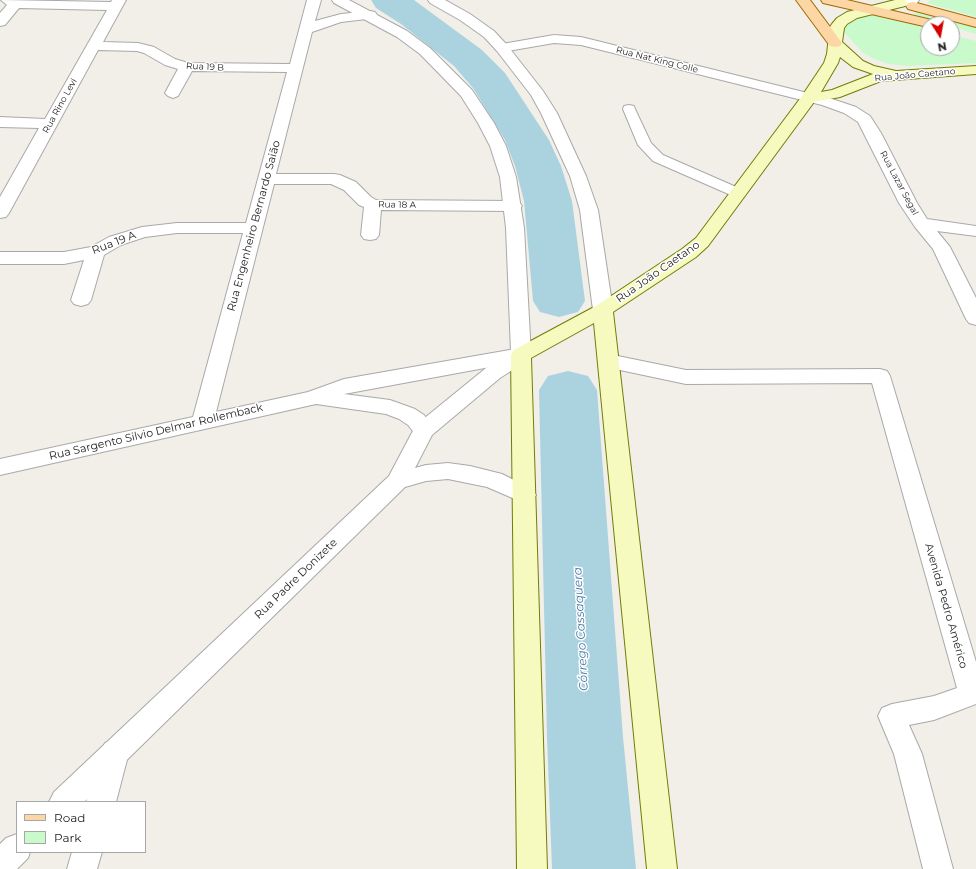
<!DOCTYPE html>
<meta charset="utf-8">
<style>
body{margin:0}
#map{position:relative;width:976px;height:869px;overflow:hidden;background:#f2efe9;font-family:Montserrat,sans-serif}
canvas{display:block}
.legend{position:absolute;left:16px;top:801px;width:130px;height:52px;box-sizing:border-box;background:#fff;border:1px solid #a7a7a7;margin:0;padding:5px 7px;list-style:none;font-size:12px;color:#222}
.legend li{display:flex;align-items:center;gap:8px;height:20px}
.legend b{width:20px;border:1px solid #a7a7a7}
.north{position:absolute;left:920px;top:16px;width:40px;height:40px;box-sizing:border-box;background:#fff;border:1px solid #a7a7a7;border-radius:50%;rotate:169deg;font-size:11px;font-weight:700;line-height:16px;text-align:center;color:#222}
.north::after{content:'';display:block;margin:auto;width:14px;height:18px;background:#d40000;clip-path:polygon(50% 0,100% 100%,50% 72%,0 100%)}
</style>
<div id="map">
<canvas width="976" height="869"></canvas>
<ul class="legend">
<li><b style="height:5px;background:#fcd6a4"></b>Road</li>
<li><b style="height:11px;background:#c8facc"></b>Park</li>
</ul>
<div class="north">N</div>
</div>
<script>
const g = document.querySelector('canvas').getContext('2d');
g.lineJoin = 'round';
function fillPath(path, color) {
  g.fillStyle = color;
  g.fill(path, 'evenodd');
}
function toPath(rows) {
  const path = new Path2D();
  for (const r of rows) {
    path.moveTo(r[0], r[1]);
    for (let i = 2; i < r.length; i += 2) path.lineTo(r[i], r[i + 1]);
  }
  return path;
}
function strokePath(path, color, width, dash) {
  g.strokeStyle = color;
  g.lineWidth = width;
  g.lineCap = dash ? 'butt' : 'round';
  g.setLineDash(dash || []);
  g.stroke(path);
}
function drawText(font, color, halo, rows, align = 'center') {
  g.font = font + ' Montserrat,sans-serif';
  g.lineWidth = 3;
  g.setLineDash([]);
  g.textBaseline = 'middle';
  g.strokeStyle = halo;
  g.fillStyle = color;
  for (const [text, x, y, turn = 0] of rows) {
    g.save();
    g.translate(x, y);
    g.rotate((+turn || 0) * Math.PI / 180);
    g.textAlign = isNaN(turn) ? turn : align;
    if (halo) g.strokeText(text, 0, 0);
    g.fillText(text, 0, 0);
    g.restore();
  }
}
const park = toPath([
 [931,0,976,0,976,17,927,3],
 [913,12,930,14,976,28,976,34,952,27,952,24,943,24,918,17],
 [878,15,928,28,928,48,952,48,952,35,976,41,976,63,908,66,889,64,874,59,862,52,842,30,857,17]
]);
const river = toPath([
 [371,0,414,0,482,50,505,73,549,140,561,166,572,201,585,301,578,312,559,317,540,312,533,301,524,201,515,166,505,140,473,88,454,66,401,24,376,8,371,0],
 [568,371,588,376,597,390,623,737,636,869,552,869,547,737,539,390,548,376,568,371]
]);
const service = toPath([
 [629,105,634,106,635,109,651,143,663,155,743,190,745,193,743,196,738,197,733,196,653,161,638,145,623,109,624,106,629,105]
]);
const minor = toPath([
 [1,0,111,2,112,0,126,0,103,42,138,43,154,47,175,59,188,63,290,64,307,0,321,0,315,21,341,14,370,11,375,12,377,15,375,18,341,22,312,32,276,174,334,174,340,175,356,182,371,197,376,200,513,201,519,202,522,206,519,210,513,211,381,210,379,235,376,239,370,240,364,239,361,235,364,207,359,205,344,190,331,184,274,184,216,412,308,392,344,379,521,348,528,350,531,355,528,360,344,394,390,400,415,409,424,415,435,430,432,435,424,438,416,435,408,425,399,419,386,414,316,404,0,475,0,459,193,417,243,233,177,233,145,237,121,245,104,255,91,300,88,304,81,306,74,304,71,300,84,260,64,264,0,264,0,252,64,252,91,247,109,237,142,227,177,223,246,223,287,72,192,71,178,96,173,98,168,96,165,93,178,69,165,65,144,53,137,51,98,50,9,213,6,217,0,218,0,197,39,128,0,127,0,117,45,119,107,10,19,8,5,25,0,26,0,13,7,5,1,0],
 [554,35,581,37,832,99,856,107,870,116,881,133,917,203,927,219,976,226,976,236,937,231,950,247,976,298,976,325,969,323,966,319,933,249,915,227,899,203,858,122,844,113,822,105,581,45,554,43,502,52,497,51,495,48,497,45,502,44,554,35],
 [608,354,686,370,880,369,887,371,890,376,976,662,976,704,934,720,909,725,922,754,953,869,923,869,894,754,878,716,882,708,892,704,934,696,957,688,872,383,686,384,601,366,598,361,601,356,608,354],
 [115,739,125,743,129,752,116,802,86,802,101,752,105,743,115,739],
 [72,852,102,852,97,869,67,869,72,852]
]);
const tertiary = toPath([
 [332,0,349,0,407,31,430,48,472,90,494,123,506,146,516,177,524,228,531,355,528,360,500,378,432,435,415,468,426,465,448,463,470,466,502,474,532,489,536,495,532,501,524,503,487,487,448,479,426,481,405,487,84,802,49,802,54,792,389,476,416,425,486,368,511,352,506,228,500,177,490,146,478,123,461,96,420,54,397,37,334,3,332,0],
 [428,0,445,0,470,14,494,31,507,45,543,91,557,113,586,176,598,210,613,310,610,314,603,316,596,314,593,310,580,210,570,176,541,113,531,95,497,51,484,37,460,20,430,3,428,0],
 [896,0,919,0,917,3,900,7,895,6,893,3,896,0],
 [17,834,17,852,30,852,28,858,17,869,0,869,0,844,6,838,17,834]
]);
const secondary = toPath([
 [895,0,905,0,907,3,905,6,857,18,847,24,844,28,842,42,863,61,874,66,896,71,976,66,976,74,881,81,840,97,814,102,708,246,696,257,613,312,677,869,647,869,594,323,531,358,547,869,517,869,511,355,514,350,596,306,682,249,696,238,802,96,824,63,827,54,830,27,832,24,837,18,847,12,895,0],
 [840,57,853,67,873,74,832,90,821,92,838,63,840,57]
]);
const primary = toPath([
 [796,0,810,0,842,43,840,46,835,47,830,46,796,0],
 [821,0,847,0,936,21,938,24,928,24,928,27,823,3,821,0],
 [913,2,976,19,976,27,908,9,906,6,908,3,913,2]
]);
const farStreetnames = [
 ["Rua Nat King Colle",657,60,14],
 ["Rua 19 B",205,67,3],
 ["Rua João Caetano",915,75,-5],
 ["Rua Rino Levi",60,106,-61],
 ["Rua Lazar Segal",899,183,62],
 ["Rua 18 A",397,205,1]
];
const streetNames = [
 ["Rua Engenheiro Bernardo Saião",254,226,-75],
 ["Rua 19 A",114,243,-21],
 ["Rua João Caetano",658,272,-35],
 ["Rua Sargento Silvio Delmar Rollemback",156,432,-13],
 ["Rua Padre Donizete",296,579,-44],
 ["Avenida Pedro Américo",946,606,74]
];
const waterNames = [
 ["Córrego Cassaquera",581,629,-93]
];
fillPath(park, '#c8facc');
fillPath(river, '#aad3df');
strokePath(service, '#a9a9a9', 2);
strokePath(minor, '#a9a9a9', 2);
strokePath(tertiary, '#a9a9a9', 2);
strokePath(secondary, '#707d05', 2);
strokePath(primary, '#a06b00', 2);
fillPath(service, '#fff');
fillPath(minor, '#fff');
fillPath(tertiary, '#fff');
fillPath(secondary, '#f7fabf');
fillPath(primary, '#fcd6a4');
drawText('9px', '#222', '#fff', farStreetnames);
drawText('11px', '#222', '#fff', streetNames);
drawText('italic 12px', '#4a7aab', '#fff', waterNames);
</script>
